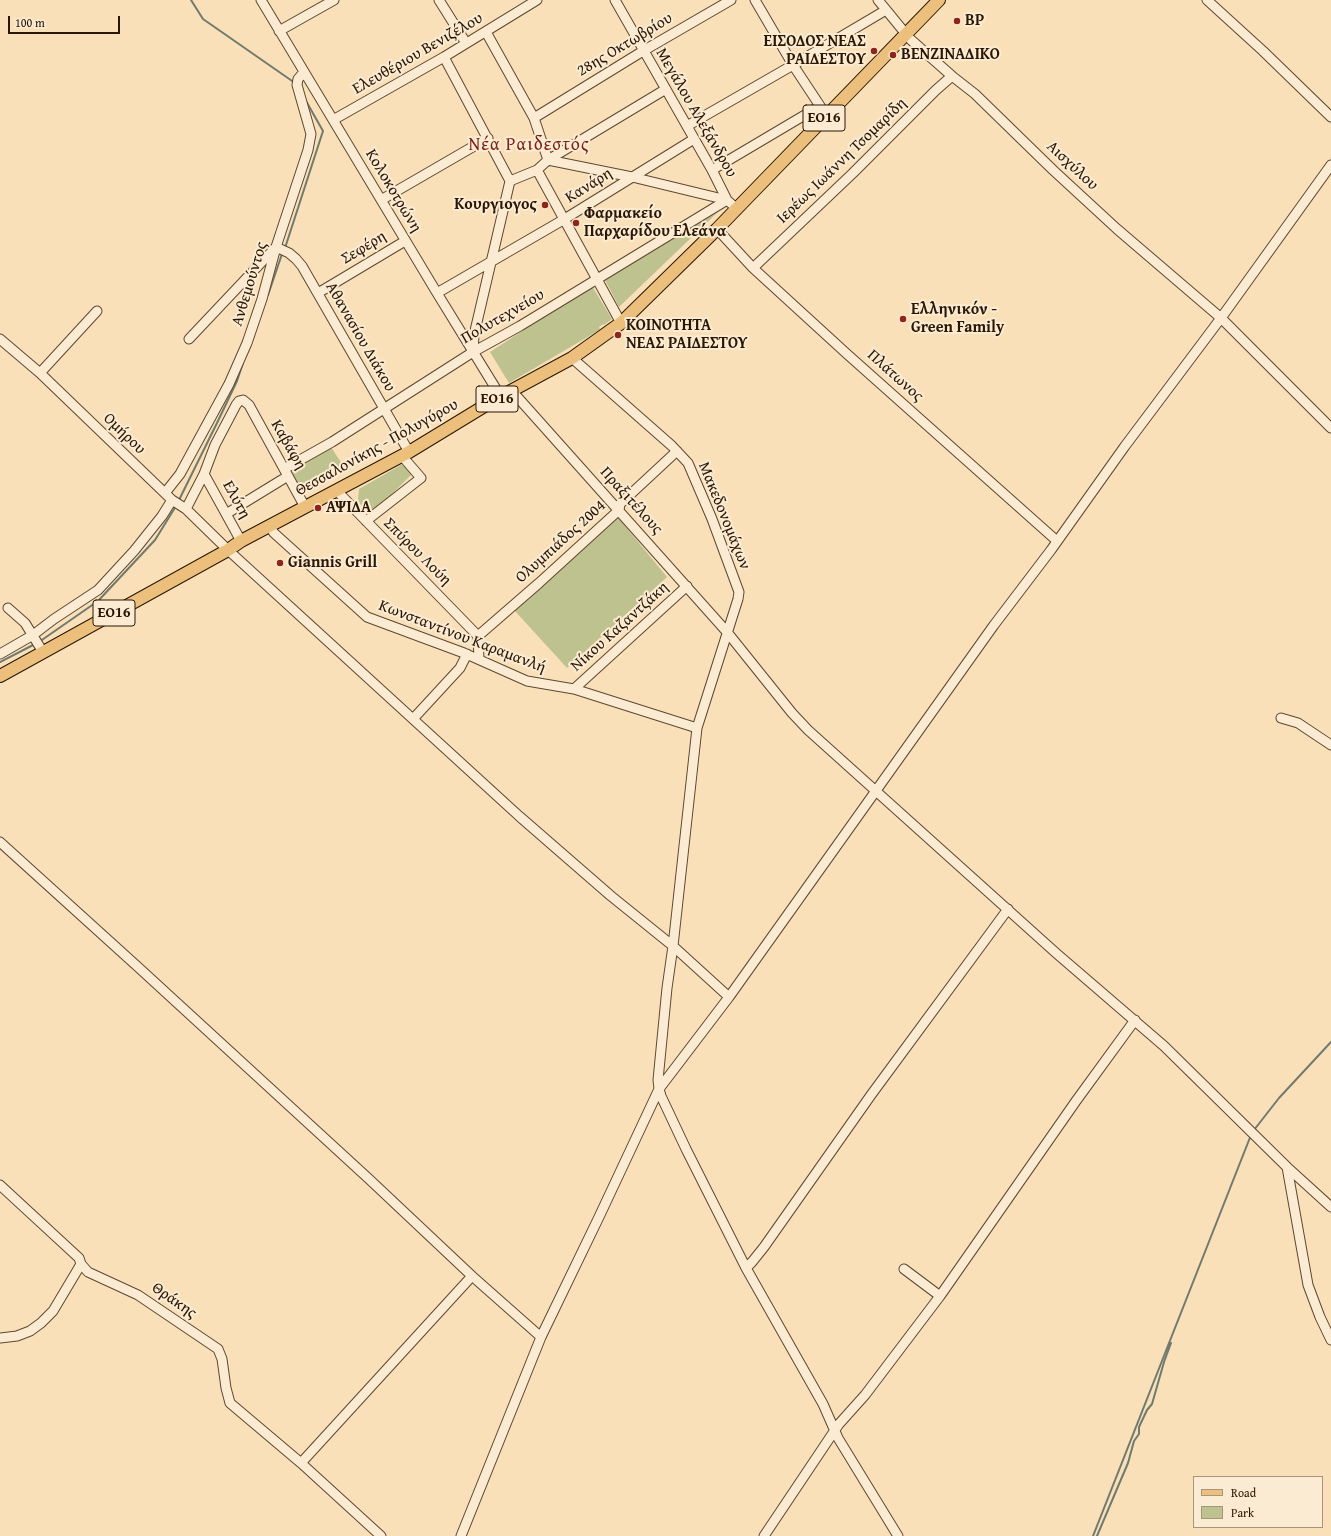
<!DOCTYPE html>
<meta charset="utf-8">
<style>
body{margin:0}
#map{position:relative;width:1331px;height:1536px;overflow:hidden;background:#f9e0b9;font-family:"Gentium Book Plus",serif}
canvas{display:block}
.legend{position:absolute;left:1193px;top:1476px;width:130px;height:52px;box-sizing:border-box;background:#fbebd2;border:1px solid #a7967f;margin:0;padding:5px 7px;list-style:none;font-size:12px;color:#291603}
.legend li{display:flex;align-items:center;gap:8px;height:20px}
.legend b{width:20px;border:1px solid #a7967f}
.scale{position:absolute;left:8px;top:16px;width:112px;height:18px;box-sizing:border-box;border:2px solid #291603;border-top:0;padding-left:5px;font-size:12px;line-height:14px;white-space:nowrap;color:#291603;-webkit-text-stroke:3px #fbebd2;paint-order:stroke}
</style>
<div id="map">
<canvas width="1331" height="1536"></canvas>
<ul class="legend">
<li><b style="height:5px;background:#ecc07c"></b>Road</li>
<li><b style="height:11px;background:#bec28f"></b>Park</li>
</ul>
<div class="scale">100 m</div>
</div>
<script>
const g = document.querySelector('canvas').getContext('2d');
g.lineJoin = 'round';
function fillPath(path, color) {
  g.fillStyle = color;
  g.fill(path, 'evenodd');
}
function toPath(rows) {
  const path = new Path2D();
  for (const r of rows) {
    path.moveTo(r[0], r[1]);
    for (let i = 2; i < r.length; i += 2) path.lineTo(r[i], r[i + 1]);
  }
  return path;
}
function strokePath(path, color, width, dash) {
  g.strokeStyle = color;
  g.lineWidth = width;
  g.lineCap = dash ? 'butt' : 'round';
  g.setLineDash(dash || []);
  g.stroke(path);
}
function drawText(font, color, halo, rows, align = 'center') {
  g.font = font + ' "Gentium Book Plus",serif';
  g.lineWidth = 4;
  g.setLineDash([]);
  g.textBaseline = 'middle';
  g.strokeStyle = halo;
  g.fillStyle = color;
  for (const [text, x, y, turn = 0] of rows) {
    g.save();
    g.translate(x, y);
    g.rotate((+turn || 0) * Math.PI / 180);
    g.textAlign = isNaN(turn) ? turn : align;
    if (halo) g.strokeText(text, 0, 0);
    g.fillText(text, 0, 0);
    g.restore();
  }
}
const green = toPath([
 [718,212,619,307,605,280],
 [592,286,612,319,604,325,603,324,599,327,600,329,591,335,509,383,490,352],
 [331,447,344,467,302,493,288,472],
 [401,465,408,466,413,473,373,513,369,513,362,507,358,499,359,489],
 [616,515,667,577,567,668,514,610]
]);
const stream = toPath([
 [191,0,203,19,295,83],
 [285,248,323,131,306,101],
 [268,295,282,254],
 [179,500,217,423,237,381,243,363],
 [39,642,98,601,155,540,176,506],
 [0,662,35,644],
 [1254,1130,1279,1098,1331,1042],
 [1093,1536,1251,1135],
 [1097,1536,1128,1463,1134,1441,1139,1434,1139,1427,1147,1410,1152,1404,1164,1362,1171,1343]
]);
const minor = toPath([
 [261,0,437,293,501,397],
 [439,0,466,43],
 [615,0,712,170,727,200,737,209],
 [755,0,793,65,826,115],
 [1207,0,1263,51,1331,117],
 [279,31,334,0],
 [486,32,534,118,548,160,632,177,727,200],
 [444,57,510,181,474,335,473,352],
 [534,118,643,51,731,0],
 [333,120,444,57,537,0],
 [687,126,793,65,886,10],
 [1331,165,1221,318,1331,428],
 [537,170,621,323],
 [712,170,820,106],
 [510,181,537,170,548,160,666,89],
 [381,200,488,138],
 [717,229,753,268,847,354,1057,541],
 [276,247,289,253,296,259,302,266,409,452],
 [753,268,853,173,936,90,952,76],
 [318,293,405,241],
 [437,293,563,220,694,139],
 [0,339,40,373,172,500,186,509,228,550,519,816,611,896,673,946,667,988,658,1080,659,1089,599,1217,541,1337,472,1276],
 [189,339,275,248],
 [572,358,672,446,688,463,712,519,739,592,738,599,697,728,673,946,729,997,994,625,1051,550,1125,446,1221,318,1117,229,1053,170,975,94,952,76,910,39,878,0],
 [40,373,97,311],
 [512,391,727,632,792,713,808,730,1056,953,1164,1046,1287,1167,1308,1285,1320,1317,1331,1340],
 [284,469,332,442,473,352,520,326,727,200],
 [204,474,241,541],
 [336,490,478,636],
 [165,493,180,474,229,384,247,343,262,299,276,247,308,150,311,134,297,85,298,79,304,72],
 [186,509,204,474,215,445,236,405,239,401,243,400,249,405,305,507],
 [226,514,288,476],
 [366,521,421,478,402,456],
 [269,526,274,533,367,617,464,653,527,681,574,689,697,728],
 [8,608,25,623,43,652],
 [0,654,33,635,54,619,98,590,134,551,162,516,172,500],
 [479,659,478,636,539,583,619,510,620,504,677,451],
 [574,689,687,586],
 [1281,718,1298,723,1331,745],
 [413,719,460,668,467,654],
 [0,842,138,967,369,1179,472,1276,301,1463],
 [729,997,659,1089,661,1096,686,1149,746,1268,823,1404,838,1438,898,1536],
 [1287,1167,1331,1207],
 [0,1185,79,1258,81,1264,88,1272,138,1295,218,1349,222,1359,226,1388,230,1403,301,1463,381,1536],
 [746,1268,752,1262,764,1247,871,1095,1008,909],
 [904,1269,940,1296],
 [0,1338,17,1336,30,1331,41,1323,53,1311,81,1264],
 [461,1536,541,1337],
 [764,1536,839,1424,865,1395,940,1296,1076,1101,1135,1020]
]);
const major = toPath([
 [0,676,228,550,241,541,409,452,496,399,572,358,621,323,717,229,939,0]
]);
const markers = [
 [957,21,4,"#8f2418"],
 [874,51,4,"#8f2418"],
 [893,55,4,"#8f2418"],
 [545,205,4,"#8f2418"],
 [576,223,4,"#8f2418"],
 [903,319,4,"#8f2418"],
 [618,335,4,"#8f2418"],
 [318,508,4,"#8f2418"],
 [280,563,4,"#8f2418"]
];
const shields = [
 [824,118,42],
 [497,399,42],
 [114,613,42]
];
const shieldNames = [
 ["ΕΟ16",824,118],
 ["ΕΟ16",497,399],
 ["ΕΟ16",114,613]
];
const poiNames = [
 ["BP",965,21],
 ["ΕΙΣΟΔΟΣ ΝΕΑΣ",866,42,"right"],
 ["ΡΑΙΔΕΣΤΟΥ",866,60,"right"],
 ["ΒΕΝΖΙΝΑΔΙΚΟ",901,55],
 ["Κουργιογος",537,205,"right"],
 ["Φαρμακείο",584,214],
 ["Παρχαρίδου Ελεάνα",584,232],
 ["Ελληνικόν -",911,310],
 ["Green Family",911,328],
 ["ΚΟΙΝΟΤΗΤΑ",626,326],
 ["ΝΕΑΣ ΡΑΙΔΕΣΤΟΥ",626,344],
 ["ΑΨΙΔΑ",326,508],
 ["Giannis Grill",288,563]
];
const streetNames = [
 ["28ης Οκτωβρίου",625,45,-31],
 ["Ελευθέριου Βενιζέλου",418,54,-30],
 ["Μεγάλου Αλεξάνδρου",696,113,60],
 ["Ιερέως Ιωάννη Τσομαρίδη",842,161,-44],
 ["Αισχύλου",1072,166,43],
 ["Κανάρη",589,186,-32],
 ["Κολοκοτρώνη",393,191,59],
 ["Σεφέρη",364,248,-31],
 ["Ανθεμούντος",250,284,-73],
 ["Πολυτεχνείου",503,317,-30],
 ["Αθανασίου Διάκου",360,337,60],
 ["Πλάτωνος",895,376,42],
 ["Ομήρου",124,434,44],
 ["Καβάφη",288,445,60],
 ["Θεσσαλονίκης - Πολυγύρου",377,448,-29],
 ["Ελύτη",236,500,61],
 ["Πραξιτέλους",631,501,48],
 ["Μακεδονομάχων",724,516,68],
 ["Ολυμπιάδος 2004",561,542,-42],
 ["Σπύρου Λούη",417,552,45],
 ["Νίκου Καζαντζάκη",620,627,-42],
 ["Κωνσταντίνου Καραμανλή",462,637,21],
 ["Θράκης",174,1301,35]
];
const quarterNames = [
 ["Νέα Ραιδεστός",529,145]
];
fillPath(green, '#bec28f');
strokePath(stream, '#707a6e', 2);
strokePath(minor, '#5d4830', 11);
strokePath(major, '#291603', 14);
strokePath(minor, '#fbebd2', 9);
strokePath(major, '#ecc07c', 12);
for (const [x, y, r, color] of markers) {
  const dot = new Path2D();
  dot.arc(x, y, r, 0, 2 * Math.PI);
  g.fillStyle = color;
  g.fill(dot);
  strokePath(dot, '#fbebd2', 1.5);
}
for (const [x, y, w] of shields) {
  const box = new Path2D();
  box.roundRect(x - w / 2, y - 13, w, 26, 3);
  g.fillStyle = '#fbebd2';
  g.fill(box);
  strokePath(box, '#291603', 1);
}
drawText('bold 15px', '#291603', null, shieldNames);
drawText('bold 16px', '#291603', '#fbebd2', poiNames, 'left');
drawText('16px', '#291603', '#fbebd2', streetNames);
g.letterSpacing = '1px';
drawText('18px', '#7a1f14', '#fbebd2', quarterNames);
g.letterSpacing = '0px';
</script>
